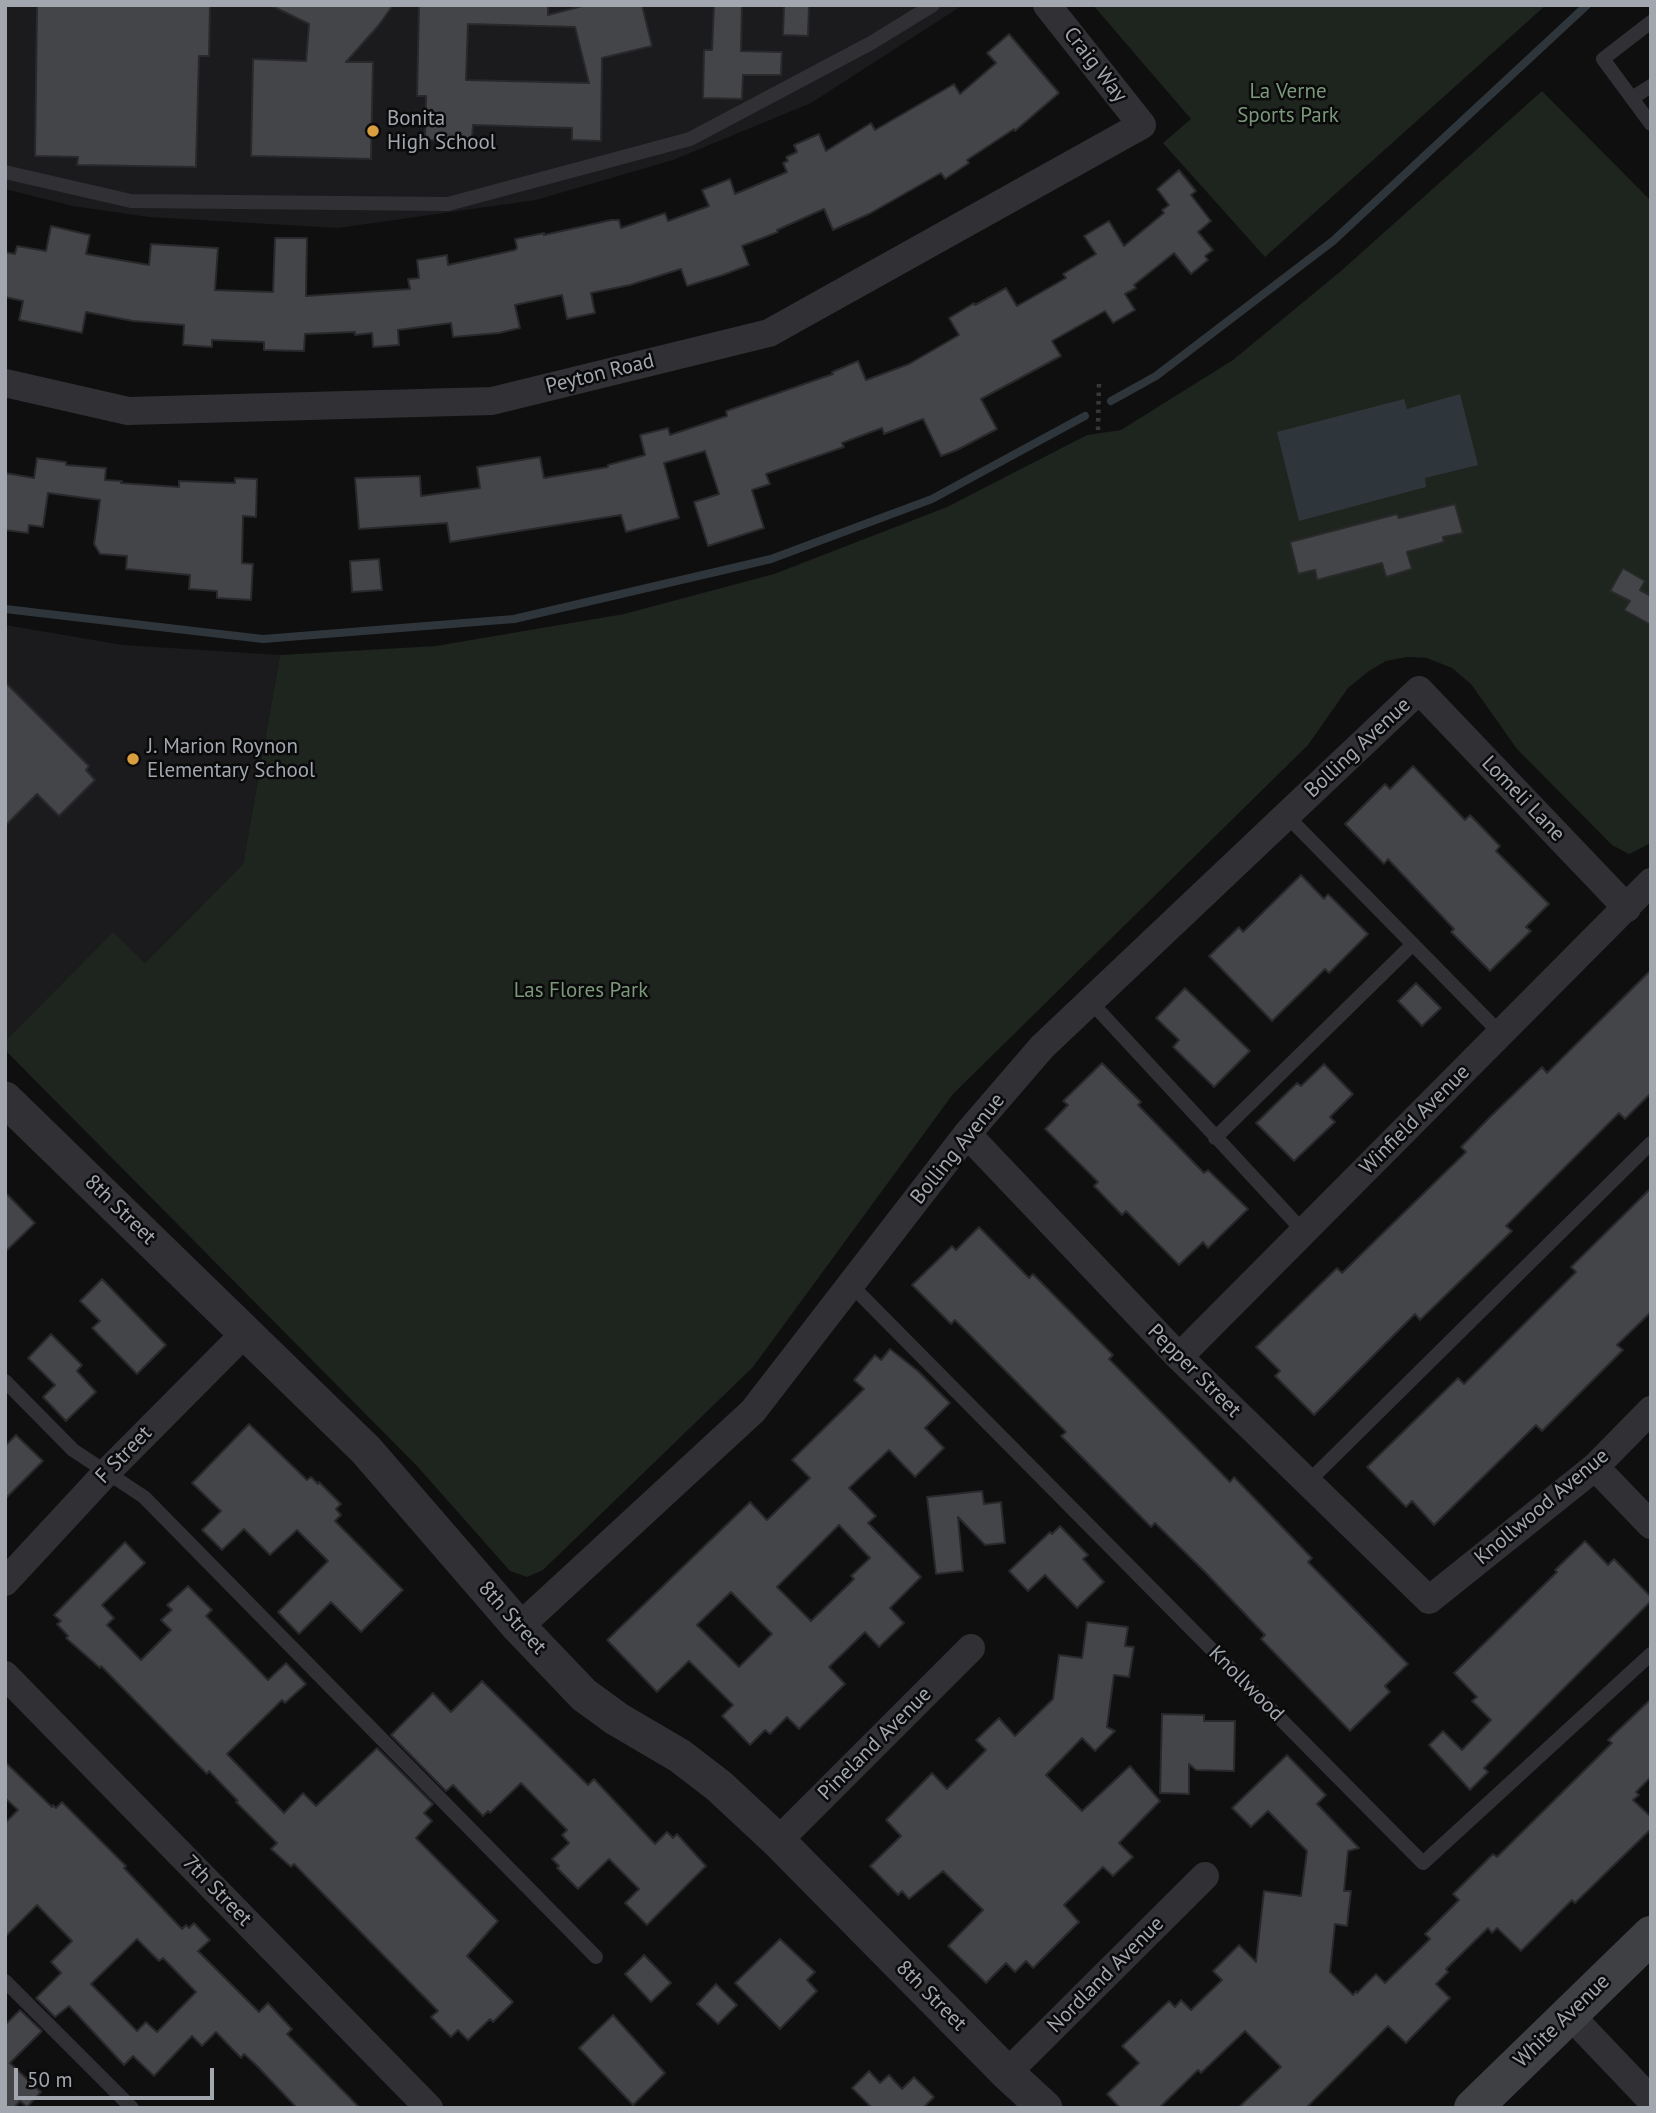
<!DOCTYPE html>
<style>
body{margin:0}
#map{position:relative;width:1656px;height:2113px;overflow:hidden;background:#0f0f10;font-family:"PT Sans",sans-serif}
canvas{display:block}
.frame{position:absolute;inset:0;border:7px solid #a2a7af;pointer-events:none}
.scale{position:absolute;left:14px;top:2068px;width:200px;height:32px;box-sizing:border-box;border:4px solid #a2a7af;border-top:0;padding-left:9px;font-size:21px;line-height:24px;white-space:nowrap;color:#a2a7af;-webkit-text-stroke:5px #0a0a0b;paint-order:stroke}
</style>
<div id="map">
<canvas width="1656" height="2113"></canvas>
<div class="frame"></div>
<div class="scale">50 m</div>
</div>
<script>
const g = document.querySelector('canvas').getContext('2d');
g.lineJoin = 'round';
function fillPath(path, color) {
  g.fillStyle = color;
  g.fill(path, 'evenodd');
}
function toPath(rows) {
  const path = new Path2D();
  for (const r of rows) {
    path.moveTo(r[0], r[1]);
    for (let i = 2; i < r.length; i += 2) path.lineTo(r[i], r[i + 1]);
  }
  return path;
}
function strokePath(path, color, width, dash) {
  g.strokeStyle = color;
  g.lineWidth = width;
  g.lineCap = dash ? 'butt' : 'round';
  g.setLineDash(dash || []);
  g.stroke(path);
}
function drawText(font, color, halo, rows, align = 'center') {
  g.font = font + ' "PT Sans",sans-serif';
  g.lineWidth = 5;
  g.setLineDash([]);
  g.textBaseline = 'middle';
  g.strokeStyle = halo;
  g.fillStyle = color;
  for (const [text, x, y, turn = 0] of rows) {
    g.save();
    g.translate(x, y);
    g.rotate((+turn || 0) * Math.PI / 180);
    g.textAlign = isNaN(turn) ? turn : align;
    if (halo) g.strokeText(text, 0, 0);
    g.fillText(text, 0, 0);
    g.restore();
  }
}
const built = toPath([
 [5,5,963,5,811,103,673,160,536,200,338,228,149,217,73,206,5,189],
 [5,625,123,645,280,655,243,864,145,963,112,933,5,1041]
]);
const green = toPath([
 [1093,5,1546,5,1265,257,1163,143,1191,119],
 [1542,91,1651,201,1651,843,1629,854,1612,845,1517,749,1471,684,1452,668,1427,658,1407,657,1386,661,1369,671,1348,688,1308,745,953,1094,753,1367,543,1570,527,1577,510,1571,417,1466,5,1050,5,1041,113,932,145,963,243,864,280,655,436,646,624,614,774,574,947,507,1087,435,1121,430,1233,360,1341,271]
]);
const water = toPath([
 [1460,394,1478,465,1425,478,1426,487,1299,521,1277,432,1404,399,1407,409]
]);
const stream = toPath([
 [1111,401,1156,376,1333,241,1587,5],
 [5,609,263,639,514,619,771,559,932,499,1085,416]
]);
const building = toPath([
 [37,5,210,5,209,56,199,56,196,167,77,165,78,157,35,156,37,5],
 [270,5,393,5,379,25,346,62,373,62,371,159,251,156,253,59,306,61,309,24,270,5],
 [419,5,548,5,548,15,586,5,642,5,652,46,602,58,601,141,572,140,572,128,473,125,472,141,425,140,426,96,417,96,419,5],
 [468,24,575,27,589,83,466,80,468,24],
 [714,5,742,5,741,51,782,52,781,75,743,75,742,99,703,98,704,50,712,50,714,5],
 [784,5,809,5,808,36,783,35,784,5],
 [1009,34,1059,93,1015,131,1014,129,967,160,969,163,945,179,941,173,869,214,833,230,824,209,777,230,778,232,742,246,749,265,723,275,687,286,681,269,630,285,591,293,595,313,567,319,562,295,515,305,520,328,499,333,453,337,451,323,398,330,399,345,373,347,372,333,355,335,355,332,305,334,304,351,264,350,264,342,212,340,212,347,183,345,184,325,133,321,86,312,82,333,19,320,23,301,5,297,5,252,15,254,17,246,46,251,51,226,90,235,86,254,149,265,151,244,218,248,215,290,273,292,275,238,307,238,306,296,410,289,408,279,419,278,417,260,447,255,448,265,515,250,517,248,515,239,544,233,544,235,611,220,619,220,621,228,665,213,668,221,709,206,702,190,730,179,735,194,787,172,783,163,788,161,786,157,797,152,794,145,819,134,826,151,871,123,875,130,954,84,960,94,996,63,987,53,1009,34],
 [1179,170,1196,191,1191,195,1211,221,1198,232,1213,250,1205,256,1208,260,1191,274,1174,253,1134,285,1136,288,1125,294,1135,310,1113,323,1105,311,1052,341,1061,356,981,399,997,429,957,450,941,456,923,419,884,434,882,428,842,443,844,447,766,474,770,484,752,490,764,528,708,546,694,502,719,494,705,451,664,463,679,518,626,532,621,515,450,542,447,523,359,529,355,478,420,476,421,496,480,488,477,467,540,457,544,478,608,467,608,465,645,455,640,435,668,428,670,435,727,416,726,411,833,374,832,372,858,361,866,380,909,364,959,335,949,318,974,303,975,305,1006,288,1017,306,1066,278,1063,274,1096,254,1084,236,1109,221,1124,246,1164,213,1162,210,1169,205,1157,189,1179,170],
 [37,458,66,462,66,465,106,468,105,480,122,481,121,483,179,487,179,481,235,483,235,478,257,479,256,517,243,516,242,563,253,564,251,600,217,598,217,591,189,589,190,575,126,569,127,556,100,554,94,544,100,500,48,493,43,527,29,525,28,533,5,530,5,473,34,478,37,458],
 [1455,504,1463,533,1443,537,1444,542,1407,552,1412,569,1386,577,1382,563,1317,580,1315,570,1298,574,1290,542,1397,514,1399,518,1455,504],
 [379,559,382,590,352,592,350,561,379,559],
 [1623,568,1645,581,1640,590,1651,596,1651,625,1624,610,1630,601,1610,591,1623,568],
 [5,682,89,766,86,770,95,780,59,816,37,794,5,826,5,682],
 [1413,766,1465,820,1470,815,1500,846,1496,851,1549,904,1526,927,1531,931,1490,971,1451,932,1454,929,1388,859,1384,864,1345,824,1385,784,1390,789,1413,766],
 [1301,875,1324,899,1328,894,1368,934,1329,973,1325,969,1272,1021,1209,956,1239,927,1243,932,1301,875],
 [1651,970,1651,1093,1625,1119,1619,1113,1506,1226,1512,1231,1420,1320,1415,1314,1314,1415,1275,1376,1280,1371,1256,1347,1337,1268,1342,1273,1466,1152,1461,1147,1490,1117,1542,1067,1547,1073,1651,970],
 [1416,983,1441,1008,1422,1026,1398,1001,1416,983],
 [1185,988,1250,1051,1214,1087,1173,1047,1179,1040,1156,1018,1185,988],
 [1102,1063,1141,1102,1138,1105,1204,1173,1208,1170,1248,1209,1208,1248,1203,1242,1179,1265,1126,1211,1122,1215,1094,1186,1098,1182,1045,1129,1068,1105,1063,1101,1102,1063],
 [1324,1064,1353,1094,1330,1117,1335,1122,1294,1161,1256,1123,1297,1083,1301,1086,1324,1064],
 [1651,1188,1651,1312,1617,1345,1623,1350,1542,1431,1536,1425,1434,1525,1412,1501,1406,1507,1367,1467,1458,1378,1464,1384,1576,1272,1571,1267,1651,1188],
 [5,1192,35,1223,5,1252,5,1192],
 [979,1227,1029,1278,1033,1274,1113,1355,1109,1359,1230,1482,1234,1477,1312,1558,1308,1562,1408,1664,1385,1686,1390,1692,1350,1731,1261,1639,1265,1635,1205,1572,1155,1523,1151,1527,1061,1436,1066,1432,955,1320,951,1324,912,1285,952,1246,956,1250,979,1227],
 [102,1279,166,1345,137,1374,92,1328,100,1321,80,1301,102,1279],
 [51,1334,82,1365,77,1371,96,1392,66,1421,43,1397,55,1385,28,1358,51,1334],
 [890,1349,918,1371,950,1403,925,1428,944,1448,915,1477,889,1450,849,1488,876,1516,868,1523,921,1577,890,1608,904,1623,879,1647,865,1632,829,1667,845,1684,799,1729,787,1717,770,1734,765,1730,750,1745,722,1716,733,1705,689,1661,657,1692,607,1640,750,1502,767,1520,810,1478,792,1460,864,1389,854,1380,875,1355,881,1360,890,1349],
 [839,1525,870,1558,851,1576,854,1579,811,1621,777,1587,839,1525],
 [731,1592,772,1634,739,1667,697,1625,731,1592],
 [249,1424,307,1480,311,1477,318,1484,319,1482,341,1504,336,1509,341,1515,335,1521,403,1590,361,1632,331,1602,299,1634,278,1612,328,1561,297,1530,270,1555,244,1529,222,1550,202,1530,221,1511,192,1483,249,1424],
 [16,1435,43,1461,5,1499,5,1446,16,1435],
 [982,1491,984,1504,1001,1502,1005,1543,985,1545,958,1517,963,1571,936,1574,927,1497,982,1491],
 [1060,1526,1088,1555,1083,1559,1104,1582,1077,1608,1045,1575,1028,1591,1009,1571,1050,1532,1052,1534,1060,1526],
 [1585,1541,1608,1565,1614,1559,1651,1597,1651,1601,1484,1768,1488,1772,1470,1790,1429,1745,1443,1731,1462,1750,1491,1720,1472,1701,1477,1697,1454,1673,1557,1572,1555,1570,1585,1541],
 [125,1542,145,1563,102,1605,114,1618,107,1625,141,1660,171,1630,161,1620,172,1610,167,1605,188,1586,212,1610,206,1616,268,1680,286,1663,306,1684,285,1703,282,1700,227,1754,284,1813,303,1793,316,1806,377,1748,433,1804,424,1813,432,1821,416,1838,498,1921,467,1956,513,2002,493,2022,490,2019,468,2040,458,2030,451,2037,431,2017,438,2011,294,1864,291,1867,271,1849,277,1843,236,1802,238,1801,209,1771,207,1774,101,1666,100,1668,66,1638,68,1636,57,1624,61,1621,54,1615,125,1542],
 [1087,1622,1128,1627,1125,1646,1134,1647,1129,1677,1114,1675,1107,1727,1115,1731,1095,1751,1082,1738,1046,1775,1082,1811,1130,1766,1160,1801,1119,1843,1133,1857,1113,1876,1103,1867,1064,1905,1079,1922,1033,1968,1026,1961,1015,1972,1006,1963,986,1983,948,1946,983,1910,943,1871,909,1899,902,1891,898,1895,870,1866,901,1836,886,1820,932,1773,947,1789,986,1750,976,1740,999,1718,1015,1736,1053,1699,1059,1655,1082,1658,1087,1622],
 [482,1681,588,1785,594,1779,655,1844,667,1832,673,1838,677,1834,706,1866,647,1925,625,1903,639,1889,609,1859,578,1889,557,1868,559,1866,552,1859,569,1843,562,1835,567,1830,521,1783,490,1813,488,1811,483,1816,453,1785,446,1791,391,1735,433,1693,451,1712,482,1681],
 [1651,1699,1651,1777,1636,1792,1639,1795,1633,1800,1651,1817,1651,1829,1575,1903,1572,1900,1521,1951,1497,1928,1492,1933,1488,1928,1446,1969,1448,1972,1436,1984,1450,1998,1406,2043,1388,2026,1306,2108,1238,2108,1281,2067,1245,2031,1201,2073,1198,2070,1159,2108,1120,2108,1107,2094,1139,2063,1122,2046,1169,2001,1175,2007,1181,2000,1191,2010,1222,1980,1213,1971,1239,1945,1256,1962,1264,1891,1301,1896,1307,1851,1268,1811,1251,1827,1232,1808,1287,1755,1326,1795,1317,1804,1359,1848,1348,1851,1344,1891,1351,1891,1347,1926,1335,1924,1330,1972,1353,1995,1356,1991,1357,1993,1376,1974,1385,1983,1430,1939,1425,1934,1459,1900,1453,1894,1493,1854,1497,1857,1612,1743,1608,1740,1651,1699],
 [1162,1714,1204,1715,1204,1721,1235,1721,1234,1771,1196,1770,1189,1764,1189,1794,1160,1793,1162,1714],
 [5,1762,52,1807,53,1805,56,1808,62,1802,126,1866,124,1868,182,1929,186,1925,189,1928,194,1923,210,1940,198,1951,259,2012,268,2003,292,2029,287,2034,360,2108,297,2108,257,2066,244,2054,241,2058,216,2032,202,2046,192,2036,154,2076,133,2056,124,2065,69,2006,55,2017,36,1998,61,1973,51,1962,72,1941,37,1905,5,1937,5,1823,18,1810,5,1798,5,1762],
 [137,1939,159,1961,163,1958,196,1992,157,2032,146,2022,137,2031,91,1984,137,1939],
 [780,1939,815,1972,807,1980,817,1991,780,2029,735,1983,780,1939],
 [644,1955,671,1983,651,2002,625,1974,644,1955],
 [716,1984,737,2005,718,2024,697,2004,716,1984],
 [20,2010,42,2031,10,2063,41,2092,27,2107,20,2101,14,2108,5,2108,5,2025,20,2010],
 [613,2015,665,2073,633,2105,579,2048,613,2015],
 [869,2071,880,2083,889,2075,902,2089,914,2077,934,2097,923,2108,872,2108,852,2088,869,2071]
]);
const path = toPath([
 [1098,430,1099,381]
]);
const service = toPath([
 [1651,22,1603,59,1651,124],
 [1632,98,1651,86],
 [5,172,131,201,448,204,690,139,871,43,933,5],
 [1287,816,1501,1034],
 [1090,1001,1304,1232],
 [1215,1138,1413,944],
 [851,1285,1423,1863,1651,1654],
 [5,1381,73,1450,144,1497,596,1957],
 [1308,1482,1651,1143],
 [5,1981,132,2108]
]);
const minor = toPath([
 [5,383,128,411,492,401,769,333,1142,125,1047,5],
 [967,1134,1179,1357,1429,1600,1595,1467,1651,1410],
 [1179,1357,1651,882],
 [1595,1467,1651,1525],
 [5,1582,106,1473,246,1332],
 [519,1627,753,1411,967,1134,1042,1047,1419,690,1627,908],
 [5,1675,429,2108],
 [778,1841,971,1648],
 [1569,2014,1651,2100],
 [1007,2073,1205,1876]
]);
const tertiary = toPath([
 [5,1099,366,1450,519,1627,584,1695,617,1719,680,1756,719,1786,778,1841,1007,2073,1045,2108]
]);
const secondary = toPath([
 [1473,2108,1651,1935]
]);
const markers = [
 [373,131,7,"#d99e3e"],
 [133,759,7,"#d99e3e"]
];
const streetNames = [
 ["Craig Way",1095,65,52],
 ["Peyton Road",600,374,-14],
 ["Bolling Avenue",1358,748,-43],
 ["Lomeli Lane",1523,799,46],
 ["Winfield Avenue",1415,1120,-45],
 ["Bolling Avenue",958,1149,-51],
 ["8th Street",120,1210,44],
 ["Pepper Street",1194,1371,45],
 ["F Street",124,1455,-46],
 ["Knollwood Avenue",1542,1507,-40],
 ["8th Street",512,1618,48],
 ["Knollwood",1246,1684,45],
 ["Pineland Avenue",875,1744,-45],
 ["7th Street",217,1891,46],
 ["Nordland Avenue",1106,1975,-45],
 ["8th Street",931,1996,45],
 ["White Avenue",1562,2021,-44]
];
const parkNames = [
 ["La Verne",1288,92],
 ["Sports Park",1288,116],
 ["Las Flores Park",581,991]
];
const poiNames = [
 ["Bonita",387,119],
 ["High School",387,143],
 ["J. Marion Roynon",147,747],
 ["Elementary School",147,771]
];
fillPath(built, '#1b1b1d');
fillPath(green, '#1e241e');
fillPath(water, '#2e363b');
strokePath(stream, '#2e363b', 8);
fillPath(building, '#434548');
strokePath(building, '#29292c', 2);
strokePath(path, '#37383b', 4.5, [3.5, 5]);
strokePath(service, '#313135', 14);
strokePath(minor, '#313135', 28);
strokePath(tertiary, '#313135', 35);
strokePath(secondary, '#3f4044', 38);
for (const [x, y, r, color] of markers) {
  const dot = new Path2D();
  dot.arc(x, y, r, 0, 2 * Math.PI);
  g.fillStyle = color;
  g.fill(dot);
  strokePath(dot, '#0a0a0b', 2.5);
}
drawText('21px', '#a2a7af', '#0a0a0b', streetNames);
drawText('21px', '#7b987b', '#0a0a0b', parkNames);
drawText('21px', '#a2a7af', '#0a0a0b', poiNames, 'left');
</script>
